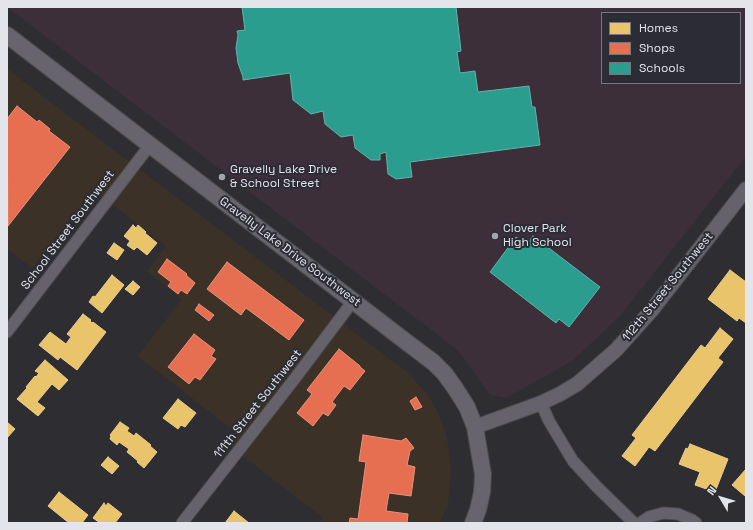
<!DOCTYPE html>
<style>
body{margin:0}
#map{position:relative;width:753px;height:530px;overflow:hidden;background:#2e2e32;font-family:"Space Grotesk",sans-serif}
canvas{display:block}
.frame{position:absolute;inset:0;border:8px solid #e4e5ea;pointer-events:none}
.legend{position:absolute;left:601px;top:12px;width:140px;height:72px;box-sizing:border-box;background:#2c2c34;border:1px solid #76767d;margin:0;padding:5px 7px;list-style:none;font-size:12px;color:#e4e5ea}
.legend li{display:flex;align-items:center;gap:8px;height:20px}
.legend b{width:20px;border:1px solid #76767d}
.north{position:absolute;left:701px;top:478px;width:40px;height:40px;-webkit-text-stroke:3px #2c2c34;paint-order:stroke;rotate:308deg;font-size:11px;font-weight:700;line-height:16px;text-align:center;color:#e4e5ea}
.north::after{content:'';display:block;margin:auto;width:14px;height:18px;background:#e4e5ea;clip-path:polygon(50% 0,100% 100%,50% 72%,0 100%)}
</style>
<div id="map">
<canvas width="753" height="530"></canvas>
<div class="frame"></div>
<ul class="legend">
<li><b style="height:11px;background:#e9c46a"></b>Homes</li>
<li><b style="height:11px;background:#e76f51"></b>Shops</li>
<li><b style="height:11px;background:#2a9d8f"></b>Schools</li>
</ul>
<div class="north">N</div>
</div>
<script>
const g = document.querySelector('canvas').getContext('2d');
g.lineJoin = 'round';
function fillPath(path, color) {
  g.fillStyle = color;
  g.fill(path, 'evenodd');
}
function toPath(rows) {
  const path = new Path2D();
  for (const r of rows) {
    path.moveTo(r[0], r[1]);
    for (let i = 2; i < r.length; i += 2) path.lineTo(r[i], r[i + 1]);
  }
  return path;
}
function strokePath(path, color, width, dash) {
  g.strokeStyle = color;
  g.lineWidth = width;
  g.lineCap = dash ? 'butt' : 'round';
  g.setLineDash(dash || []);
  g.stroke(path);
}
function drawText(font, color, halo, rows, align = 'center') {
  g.font = font + ' "Space Grotesk",sans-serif';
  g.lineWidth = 4;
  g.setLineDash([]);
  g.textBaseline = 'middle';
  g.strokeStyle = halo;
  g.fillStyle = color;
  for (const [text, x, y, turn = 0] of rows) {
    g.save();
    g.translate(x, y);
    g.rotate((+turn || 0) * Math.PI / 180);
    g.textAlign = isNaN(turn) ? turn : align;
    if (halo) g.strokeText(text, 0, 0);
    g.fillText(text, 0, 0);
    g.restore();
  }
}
const commercial = toPath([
 [7,69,407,372,427,394,438,413,447,437,451,469,448,505,439,523,319,523,323,518,229,445,238,434,138,356,182,299,147,271,166,246,94,190,32,268,7,249]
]);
const education = toPath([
 [7,7,746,7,746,156,620,316,572,361,506,398,490,395,459,351],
 [602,13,740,13,740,83,602,83]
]);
const homes = toPath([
 [133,225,136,228,138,225,146,232,145,233,157,243,147,255,137,247,134,250,127,245,130,241,124,236,133,225],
 [114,243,124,250,117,260,107,253,114,243],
 [730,270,746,282,746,323,739,318,737,321,708,299,730,270],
 [112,275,124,285,102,313,89,302,93,296,95,297,112,275],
 [133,281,140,287,133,295,125,289,133,281],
 [83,314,91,320,90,321,92,323,93,322,106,332,77,370,60,357,58,360,39,345,50,332,66,344,71,337,67,334,83,314],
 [720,328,733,339,718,358,723,362,655,451,649,447,635,466,622,456,636,438,632,435,701,345,705,348,720,328],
 [45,360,68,380,59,390,52,384,37,402,45,408,38,416,17,399,27,388,26,387,35,376,36,377,39,373,35,371,45,360],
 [178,399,196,413,185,427,181,425,178,429,163,418,178,399],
 [7,422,15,429,7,438,7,422],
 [120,422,129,428,127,431,134,436,136,433,151,445,150,446,157,452,144,468,137,462,138,461,127,452,129,449,119,442,117,445,110,439,111,436,110,435,120,422],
 [690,444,728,459,715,492,695,485,700,472,679,464,686,448,688,449,690,444],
 [108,457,119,466,112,474,101,465,108,457],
 [746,469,746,495,745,496,732,485,746,469],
 [59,492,88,515,82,523,69,523,48,506,59,492],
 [104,503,106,506,108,503,122,514,115,523,100,523,93,518,104,503],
 [234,511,249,523,225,523,234,511]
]);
const shops = toPath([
 [17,106,37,122,39,120,50,129,49,131,70,147,8,226,7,119,17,106],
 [167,259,187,274,186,275,195,283,187,294,181,290,178,294,168,286,171,282,158,272,167,259],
 [227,262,304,320,289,340,246,308,241,315,207,289,227,262],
 [199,304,214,315,209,321,195,310,199,304],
 [194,334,215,350,211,356,216,359,200,380,195,377,189,384,168,367,194,334],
 [339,349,360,366,360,367,365,371,350,390,344,386,332,402,336,405,328,416,323,413,313,426,297,413,312,394,307,390,339,349],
 [416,397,422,407,415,410,410,401,416,397],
 [363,435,401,441,406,438,414,448,410,451,407,465,415,467,411,496,389,493,386,511,408,514,407,523,349,523,350,518,358,519,366,462,359,461,363,435]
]);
const schools = toPath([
 [242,7,456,7,461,51,457,52,460,73,475,71,478,92,529,86,532,107,535,107,540,145,410,162,412,177,396,179,388,174,386,152,380,154,380,160,371,160,355,148,353,135,341,137,325,124,323,111,311,114,293,100,290,73,243,80,243,77,238,63,236,48,238,35,237,31,245,30,242,7],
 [533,236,600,287,569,327,559,319,556,323,490,272,516,237,527,245,533,236]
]);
const minor = toPath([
 [7,332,150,145],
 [541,403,549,421,573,461,597,487,634,523],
 [182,523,296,377,353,301],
 [640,523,649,517,663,513,678,514,692,520,696,523]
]);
const tertiary = toPath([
 [475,427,541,403,560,394,577,384,616,350,651,311,746,189]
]);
const secondary = toPath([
 [7,35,409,344,433,362,445,374,455,388,467,407,475,427,483,474,482,492,478,510,473,523]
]);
const markers = [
 [222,177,4,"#a4a5aa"],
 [495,236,4,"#a4a5aa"]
];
const poiNames = [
 ["Gravelly Lake Drive",230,170],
 ["& School Street",230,184],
 ["Clover Park",503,229],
 ["High School",503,243]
];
const streetNames = [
 ["School Street Southwest",68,230,-53],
 ["Gravelly Lake Drive Southwest",290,252,37],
 ["112th Street Southwest",668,287,-51],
 ["111th Street Southwest",258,404,-52]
];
fillPath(commercial, '#3c3126');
fillPath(education, '#3c2f3a');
fillPath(homes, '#e9c46a');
strokePath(homes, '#e8ce90', 1);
fillPath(shops, '#e76f51');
strokePath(shops, '#e6927f', 1);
fillPath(schools, '#2a9d8f');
strokePath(schools, '#62b3aa', 1);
strokePath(minor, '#4c4c4f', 13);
strokePath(tertiary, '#4c4c4f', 16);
strokePath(secondary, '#4c4c4f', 18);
strokePath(minor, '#65626b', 11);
strokePath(tertiary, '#65626b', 14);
strokePath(secondary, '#68646e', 16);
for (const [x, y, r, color] of markers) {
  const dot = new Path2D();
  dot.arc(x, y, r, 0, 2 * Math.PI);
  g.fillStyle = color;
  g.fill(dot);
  strokePath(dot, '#2c2c34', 1.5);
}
drawText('12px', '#e4e5ea', '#2c2c34', poiNames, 'left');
drawText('12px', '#e4e5ea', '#2c2c34', streetNames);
</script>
